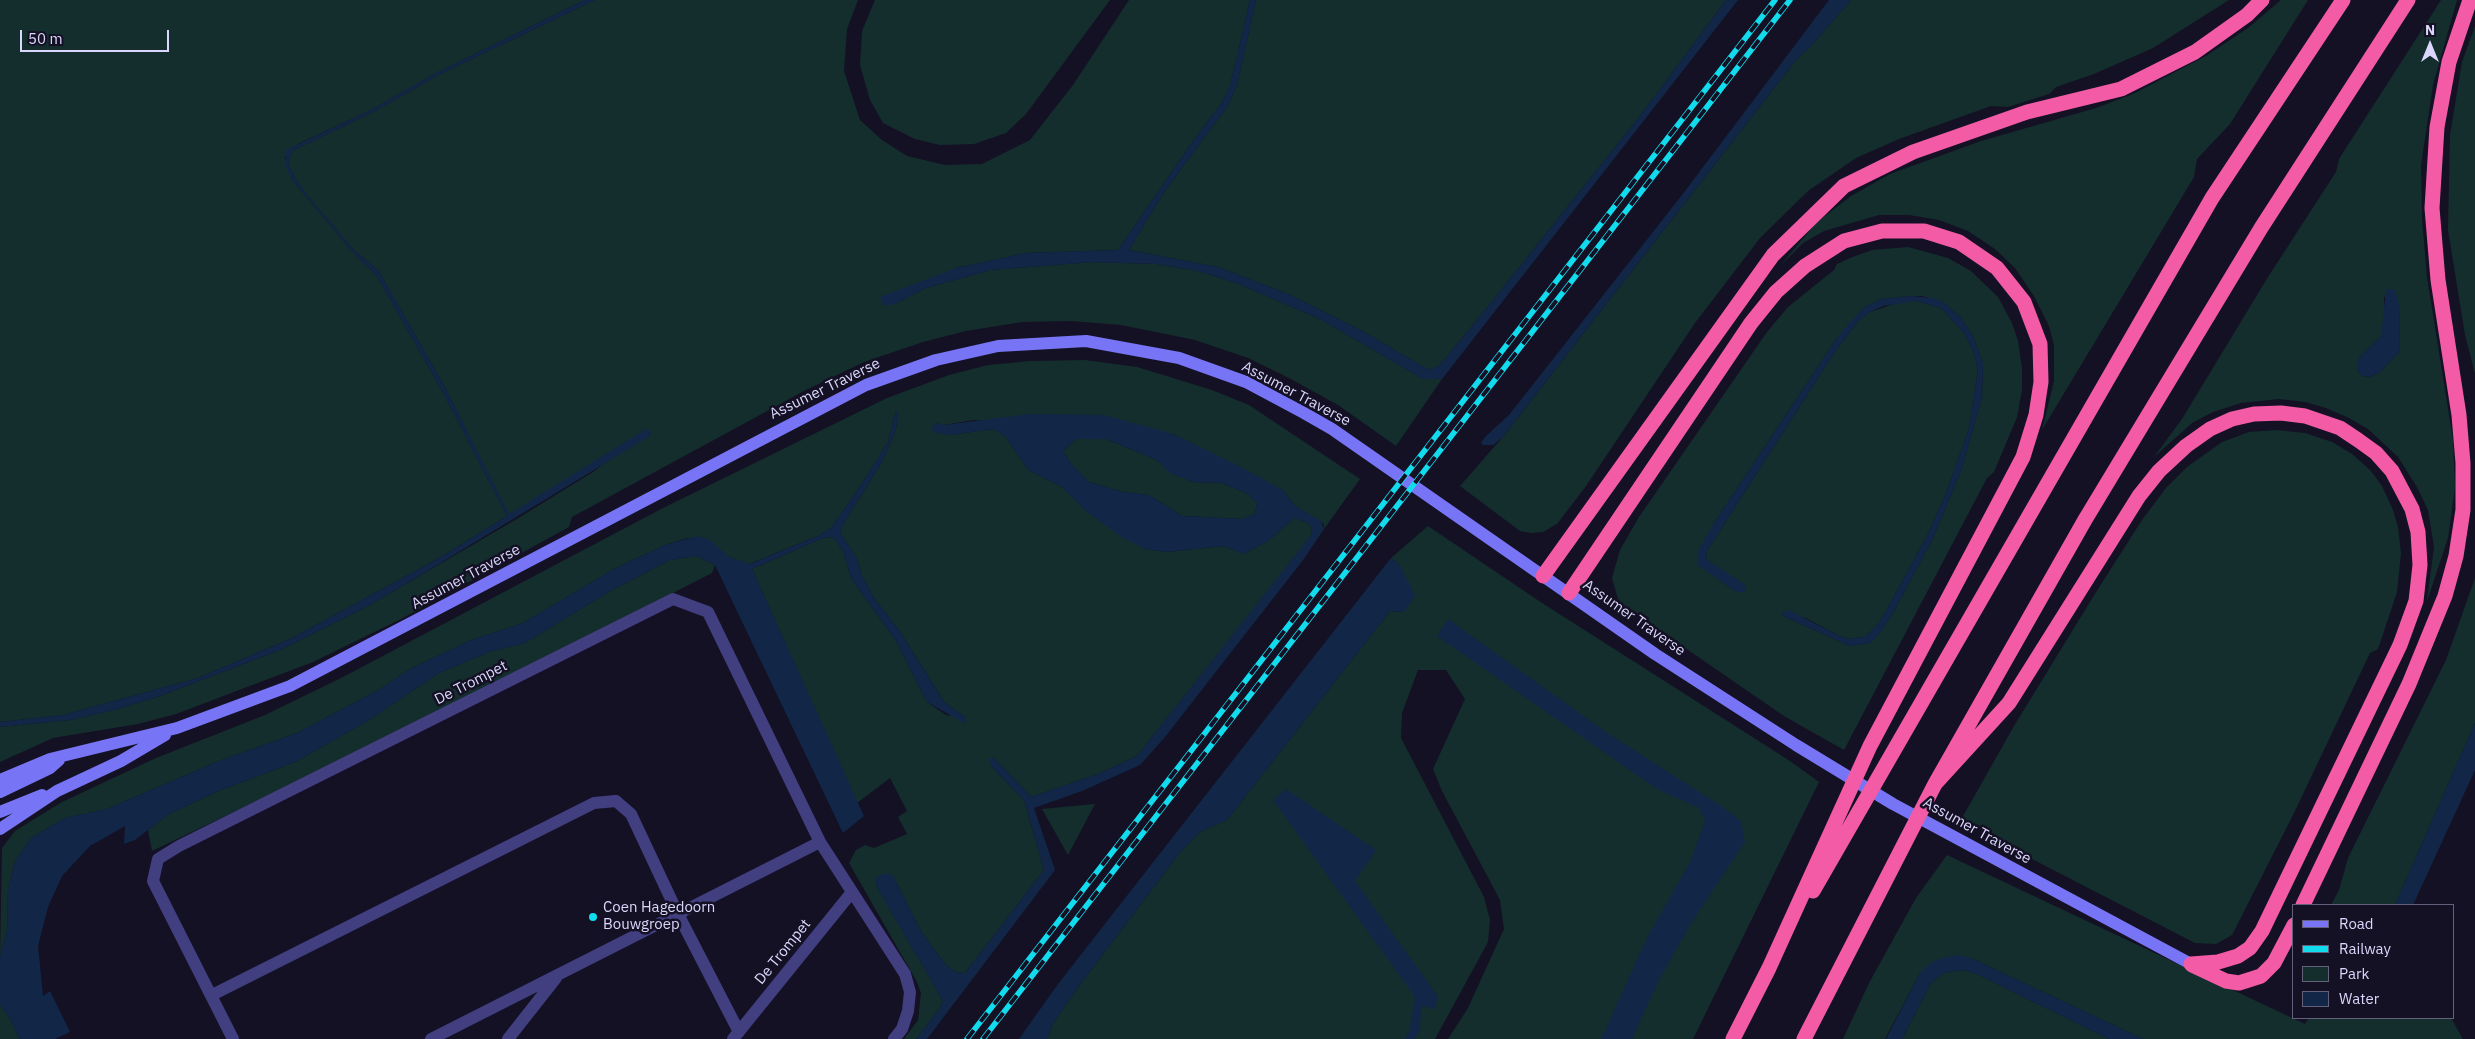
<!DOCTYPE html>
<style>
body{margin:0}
#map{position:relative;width:2475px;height:1039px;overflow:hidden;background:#141125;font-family:"IBM Plex Sans",sans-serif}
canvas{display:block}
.legend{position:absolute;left:2292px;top:904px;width:162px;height:115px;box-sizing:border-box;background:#141125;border:1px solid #64607b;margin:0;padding:6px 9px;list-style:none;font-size:15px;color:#dbd7fc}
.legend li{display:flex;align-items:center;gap:10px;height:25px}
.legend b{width:25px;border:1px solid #64607b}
.north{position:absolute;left:2405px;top:20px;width:50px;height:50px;-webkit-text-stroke:4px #141125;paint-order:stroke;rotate:0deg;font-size:14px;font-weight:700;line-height:20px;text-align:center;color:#dbd7fc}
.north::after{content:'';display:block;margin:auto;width:18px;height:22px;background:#dbd7fc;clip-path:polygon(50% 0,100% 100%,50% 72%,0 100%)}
.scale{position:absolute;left:20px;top:30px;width:149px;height:22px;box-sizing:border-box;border:2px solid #dbd7fc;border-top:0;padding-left:6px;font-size:15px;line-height:18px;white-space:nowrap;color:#dbd7fc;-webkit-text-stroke:4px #141125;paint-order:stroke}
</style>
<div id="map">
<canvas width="2475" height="1039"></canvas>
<ul class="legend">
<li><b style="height:6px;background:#7775f5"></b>Road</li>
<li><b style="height:6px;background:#12dbee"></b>Railway</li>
<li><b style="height:14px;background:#142e2d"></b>Park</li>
<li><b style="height:14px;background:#122748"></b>Water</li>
</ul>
<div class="north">N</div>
<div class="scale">50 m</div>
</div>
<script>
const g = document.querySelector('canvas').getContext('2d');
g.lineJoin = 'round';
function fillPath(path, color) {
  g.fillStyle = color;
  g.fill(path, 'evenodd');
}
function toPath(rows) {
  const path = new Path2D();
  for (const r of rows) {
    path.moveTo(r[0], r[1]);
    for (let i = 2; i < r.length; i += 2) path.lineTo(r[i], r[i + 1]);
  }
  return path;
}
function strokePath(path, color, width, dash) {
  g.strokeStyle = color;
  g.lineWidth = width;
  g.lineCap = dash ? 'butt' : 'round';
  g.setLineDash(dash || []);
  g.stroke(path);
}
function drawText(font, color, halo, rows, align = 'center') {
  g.font = font + ' "IBM Plex Sans",sans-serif';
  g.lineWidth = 5;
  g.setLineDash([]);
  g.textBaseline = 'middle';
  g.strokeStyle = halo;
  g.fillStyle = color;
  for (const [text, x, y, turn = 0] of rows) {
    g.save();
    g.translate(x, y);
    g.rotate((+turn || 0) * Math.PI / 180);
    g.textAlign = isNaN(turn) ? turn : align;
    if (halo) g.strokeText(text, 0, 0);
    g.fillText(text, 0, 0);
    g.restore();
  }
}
const green = toPath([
 [0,0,585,0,438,72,373,109,298,144,285,157,292,180,350,249,377,276,440,387,507,516,439,558,292,638,198,678,63,715,0,722],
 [595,0,858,0,847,29,844,71,860,120,882,140,907,156,945,165,982,164,1030,140,1073,85,1129,0,1250,0,1230,86,1221,104,1195,138,1118,250,1026,253,956,268,895,304,926,288,991,270,1093,262,1157,264,1198,271,1239,284,1322,320,1423,379,1442,379,1396,446,1338,405,1289,378,1248,358,1195,340,1121,325,1071,321,1022,322,966,331,923,342,864,362,804,391,572,517,569,527,401,619,313,662,176,714,138,724,53,738,0,762,0,727,70,720,118,709,160,696,280,650,368,606,515,520,593,472,646,430,509,515,443,384,379,272,352,248,307,195,294,177,288,163,292,151,377,110,438,75],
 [875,0,1110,0,1026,114,1006,133,974,144,940,145,915,139,883,123,870,100,860,65,862,31],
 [1256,0,1726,0,1643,112,1485,310,1440,365,1429,370,1364,332,1288,294,1218,267,1129,250,1164,192,1227,107,1237,85],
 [1851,0,2229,0,2153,48,2094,74,2056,87,2049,94,2008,107,1991,106,1899,139,1856,158,1808,191,1760,238,1695,323,1586,486,1557,524,1543,532,1531,533,1520,531,1460,486,1502,438,1796,60,1811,46],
 [2281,0,2308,0,2230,124,2197,159,2194,177,2042,430,2054,381,2054,345,2049,326,2034,296,2015,268,1995,249,1968,231,1939,220,1909,215,1879,215,1824,231,1803,243,1779,267,1817,222,1851,196,1890,174,1981,141,2096,108,2133,94,2206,56,2248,28],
 [2441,0,2457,0,2433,85,2421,165,2422,219,2427,277,2453,440,2455,487,2448,538,2427,601,2434,547,2428,510,2417,487,2398,457,2368,429,2349,418,2326,408,2305,402,2279,399,2241,403,2213,412,2192,423,2154,457,2182,419,2268,277,2336,172,2339,159],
 [2384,297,2399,304,2400,351,2380,372,2370,377,2362,376,2357,370,2359,358,2381,336,2384,320],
 [2475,26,2475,374,2465,335,2448,230,2450,135,2462,62],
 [1908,247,1948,258,1971,271,1998,297,2012,323,2018,341,2022,368,2022,390,2017,417,1994,472,1987,478,1844,750,1784,716,1627,608,1618,599,1612,578,1620,550,1639,517,1767,332,1788,307,1834,270,1837,264,1850,258,1872,250],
 [1911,296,1922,296,1943,302,1960,317,1972,334,1983,363,1982,397,1961,471,1933,538,1893,613,1879,634,1870,643,1850,646,1783,616,1782,613,1806,618,1839,636,1849,639,1865,637,1880,622,1927,536,1947,491,1969,428,1978,370,1973,350,1964,333,1941,308,1916,301,1900,302,1870,312,1858,321,1834,353,1707,551,1706,559,1713,565,1745,585,1735,591,1697,564,1714,523,1837,338,1865,307,1881,299],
 [1085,360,1137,367,1212,390,1249,405,1360,479,1324,529,1324,524,1295,506,1283,490,1173,434,974,420,944,425,936,423,949,435,994,429,1006,437,1028,470,1062,487,1086,511,1145,549,1166,552,1224,546,1243,554,1268,541,1294,518,1308,523,1312,528,1311,535,1304,545,1137,756,1098,774,1031,797,994,758,992,767,1024,800,1044,870,965,973,955,972,945,964,922,933,893,876,876,885,943,1001,940,1008,916,1039,904,1039,918,1020,921,993,917,982,849,863,856,850,865,845,874,848,907,834,898,817,907,811,890,778,857,803,752,569,823,538,830,537,836,540,843,551,851,578,896,641,927,702,946,715,965,717,944,702,938,692,899,630,876,601,862,576,857,559,840,532,842,526,883,460,896,429,898,411,896,411,888,442,861,485,831,528,820,535,749,564,729,557,688,538,665,545,614,569,523,623,469,641,408,670,380,689,297,733,219,761,107,809,65,818,31,838,15,862,8,890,7,931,0,958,2,848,15,831,62,802,156,758,265,715,343,677,663,508,887,398,949,375,988,365,1031,361],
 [2277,430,2305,433,2332,442,2352,454,2371,471,2382,486,2393,510,2398,527,2401,553,2397,592,2378,649,2370,653,2294,813,2232,935,2216,944,2195,943,1999,842,1962,818,2014,726,2093,597,2142,520,2166,488,2187,467,2222,442,2249,432],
 [1076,439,1106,439,1157,460,1171,473,1193,482,1222,483,1248,494,1257,503,1255,514,1242,519,1182,516,1149,495,1123,492,1089,482,1071,464,1063,451],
 [1428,526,1539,601,1790,761,1819,782,1693,1039,1448,1039,1468,1008,1504,929,1500,900,1442,791,1433,769,1465,699,1446,670,1418,670,1402,713,1401,738,1484,897,1490,920,1488,942,1435,1039,1047,1039,1053,1023,1079,986,1181,851,1200,832,1227,820,1390,611,1404,612,1399,564,1391,558],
 [697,556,715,565,712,573,389,738,152,851,148,830,169,814,216,792,295,762,369,720,439,673,489,652,525,643,612,590,670,560],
 [2475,578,2475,723,2395,905,2331,905,2339,890,2348,858,2446,660],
 [1095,804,1068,855,1042,809],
 [1947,855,2305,1024,2309,1018,2451,1018,2463,1039,2143,1039,1971,958,1920,973,1885,1039,1843,1039,1869,983,1916,898],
 [1963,970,1977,974,2109,1039,1902,1039,1931,983,1943,973],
 [0,1005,9,1017,20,1039,0,1039]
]);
const water = toPath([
 [585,0,595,0,438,75,377,110,292,151,288,163,294,177,307,195,352,248,379,272,443,384,509,514,646,429,651,432,650,436,424,573,368,606,280,650,160,696,118,709,70,720,0,727,0,722,63,715,198,678,292,638,439,558,507,516,440,387,377,276,350,249,292,180,286,166,286,150,373,109,438,72],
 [1250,0,1256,0,1237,85,1227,107,1164,192,1129,250,1218,267,1288,294,1364,332,1429,370,1440,365,1485,310,1643,112,1726,0,1738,0,1442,379,1423,379,1322,320,1239,284,1198,271,1157,264,1093,262,991,270,926,288,895,304,883,306,880,297,956,268,1026,253,1118,250,1195,138,1221,104,1230,86],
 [1829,0,1851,0,1811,46,1796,60,1502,438,1493,445,1483,445,1481,443,1485,437,1509,415,1682,195],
 [2386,289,2395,290,2399,304,2400,351,2380,372,2369,377,2362,376,2357,370,2357,363,2359,358,2381,336],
 [1911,296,1933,298,1943,302,1960,317,1972,334,1983,363,1982,397,1961,471,1933,538,1893,613,1879,634,1870,643,1850,646,1783,616,1782,613,1789,610,1839,636,1849,639,1865,637,1880,622,1927,536,1947,491,1969,428,1978,370,1973,350,1964,333,1941,308,1916,301,1883,306,1870,312,1858,321,1834,353,1707,551,1706,559,1745,585,1746,590,1741,593,1735,591,1706,571,1697,564,1697,557,1699,549,1714,523,1837,338,1851,321,1865,307,1881,299],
 [896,411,898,411,896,429,883,460,842,526,840,532,857,559,862,576,876,601,899,630,944,702,965,717,966,724,927,702,896,641,851,578,843,551,836,540,830,537,823,538,752,569,864,816,843,833,715,565,697,556,670,560,612,590,525,643,489,652,439,673,369,720,295,762,216,792,169,814,135,840,124,844,125,826,90,846,62,876,48,907,38,946,43,996,50,991,70,1032,55,1039,20,1039,9,1017,0,1005,0,958,7,931,8,890,15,862,31,838,65,818,107,809,219,761,297,733,380,689,408,670,469,641,523,623,614,569,665,545,698,536,710,540,729,557,750,564,820,535,831,528,861,485,888,442],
 [1030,414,1104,415,1173,434,1235,464,1283,490,1295,506,1321,521,1324,529,1303,560,1165,737,1140,765,1082,791,1034,808,1055,870,927,1039,916,1039,940,1008,943,1001,878,889,875,881,878,876,888,873,893,876,922,933,945,964,955,972,965,973,1044,870,1024,800,992,767,988,758,994,758,1031,797,1098,774,1137,756,1311,535,1312,528,1308,523,1294,518,1268,541,1243,554,1224,546,1166,552,1145,549,1120,536,1086,511,1062,487,1028,470,1006,437,994,429,949,435,933,432,932,427,936,423,944,425],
 [1076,439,1106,439,1157,460,1170,473,1193,482,1222,483,1248,494,1257,503,1255,514,1242,519,1182,516,1149,495,1123,492,1089,482,1071,464,1063,451],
 [1391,558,1399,564,1415,595,1404,612,1390,611,1227,820,1200,832,1181,851,1079,986,1053,1023,1047,1039,1019,1039,1058,984],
 [1448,619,1606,732,1724,808,1741,821,1745,842,1690,925,1659,980,1632,1039,1601,1039,1647,938,1691,860,1705,820,1699,808,1657,789,1437,636],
 [2475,723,2475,770,2413,905,2395,905],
 [1286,789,1376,850,1355,881,1437,995,1436,1010,1424,1006,1421,1008,1420,1031,1414,1039,1405,1039,1409,1031,1415,997,1273,800],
 [1958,955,1971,958,2143,1039,2109,1039,1977,974,1963,970,1943,973,1931,983,1902,1039,1886,1039,1920,973,1930,963,1943,958]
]);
const minor = toPath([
 [212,995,594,803,616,801,631,814,678,914,739,1032],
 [233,1039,153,881,158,859,179,846,673,599,708,612,820,842,905,974,910,992,908,1011,902,1029,894,1039],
 [431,1039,820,842],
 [508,1039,556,978],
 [733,1039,852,892]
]);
const secondary = toPath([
 [0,780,50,759,177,728,290,686,866,385,936,360,998,346,1086,341,1179,358,1246,382,1304,413,1332,429,1655,654,1796,745,1893,804,2191,964],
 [0,792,50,768,59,760],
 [0,812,42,795],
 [0,829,57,791,121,761,165,735]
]);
const motorway = toPath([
 [1543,576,1773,255,1844,186,1913,152,2027,112,2121,89,2195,52,2247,15,2262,0],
 [1569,593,1751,323,1776,292,1805,266,1844,241,1882,231,1924,231,1959,242,1997,268,2024,302,2040,344,2041,382,2036,415,2023,457,1870,746,1769,968,1733,1039],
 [1935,784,2009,703,2139,496,2159,471,2186,446,2210,429,2232,419,2254,414,2281,413,2305,416,2340,428,2358,440,2376,453,2392,471,2412,509,2418,532,2420,565,2416,601,2400,645,2262,931,2250,948,2238,956,2218,962,2191,964],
 [1813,891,2212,198,2343,0],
 [2303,905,2409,684,2445,596,2456,556,2463,510,2463,463,2459,415,2438,280,2432,208,2437,127,2449,62,2470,0],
 [2192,965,2226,981,2239,983,2261,976,2274,963,2294,925],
 [1804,1039,1935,784,2086,518,2261,228,2408,0]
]);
const rail = toPath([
 [967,1039,1775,0],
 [983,1039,1790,0]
]);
const markers = [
 [593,917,5,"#12dbee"]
];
const streetNames = [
 ["Assumer Traverse",825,389,-26],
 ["Assumer Traverse",1296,394,28],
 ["Assumer Traverse",466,577,-28],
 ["Assumer Traverse",1634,618,35],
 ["De Trompet",471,683,-27],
 ["Assumer Traverse",1977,831,29],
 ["De Trompet",783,952,-51]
];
const poiNames = [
 ["Coen Hagedoorn",603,908],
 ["Bouwgroep",603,925]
];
fillPath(green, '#142e2d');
fillPath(water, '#122748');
strokePath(minor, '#413f80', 12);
strokePath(secondary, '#7775f5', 12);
strokePath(motorway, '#f35ba7', 15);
strokePath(rail, '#12dbee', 5.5);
strokePath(rail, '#141125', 4, [11]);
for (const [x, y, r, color] of markers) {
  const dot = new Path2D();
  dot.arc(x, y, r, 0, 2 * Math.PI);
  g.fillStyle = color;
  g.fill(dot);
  strokePath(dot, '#141125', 2);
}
drawText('15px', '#dbd7fc', '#141125', streetNames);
drawText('15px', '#dbd7fc', '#141125', poiNames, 'left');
</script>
